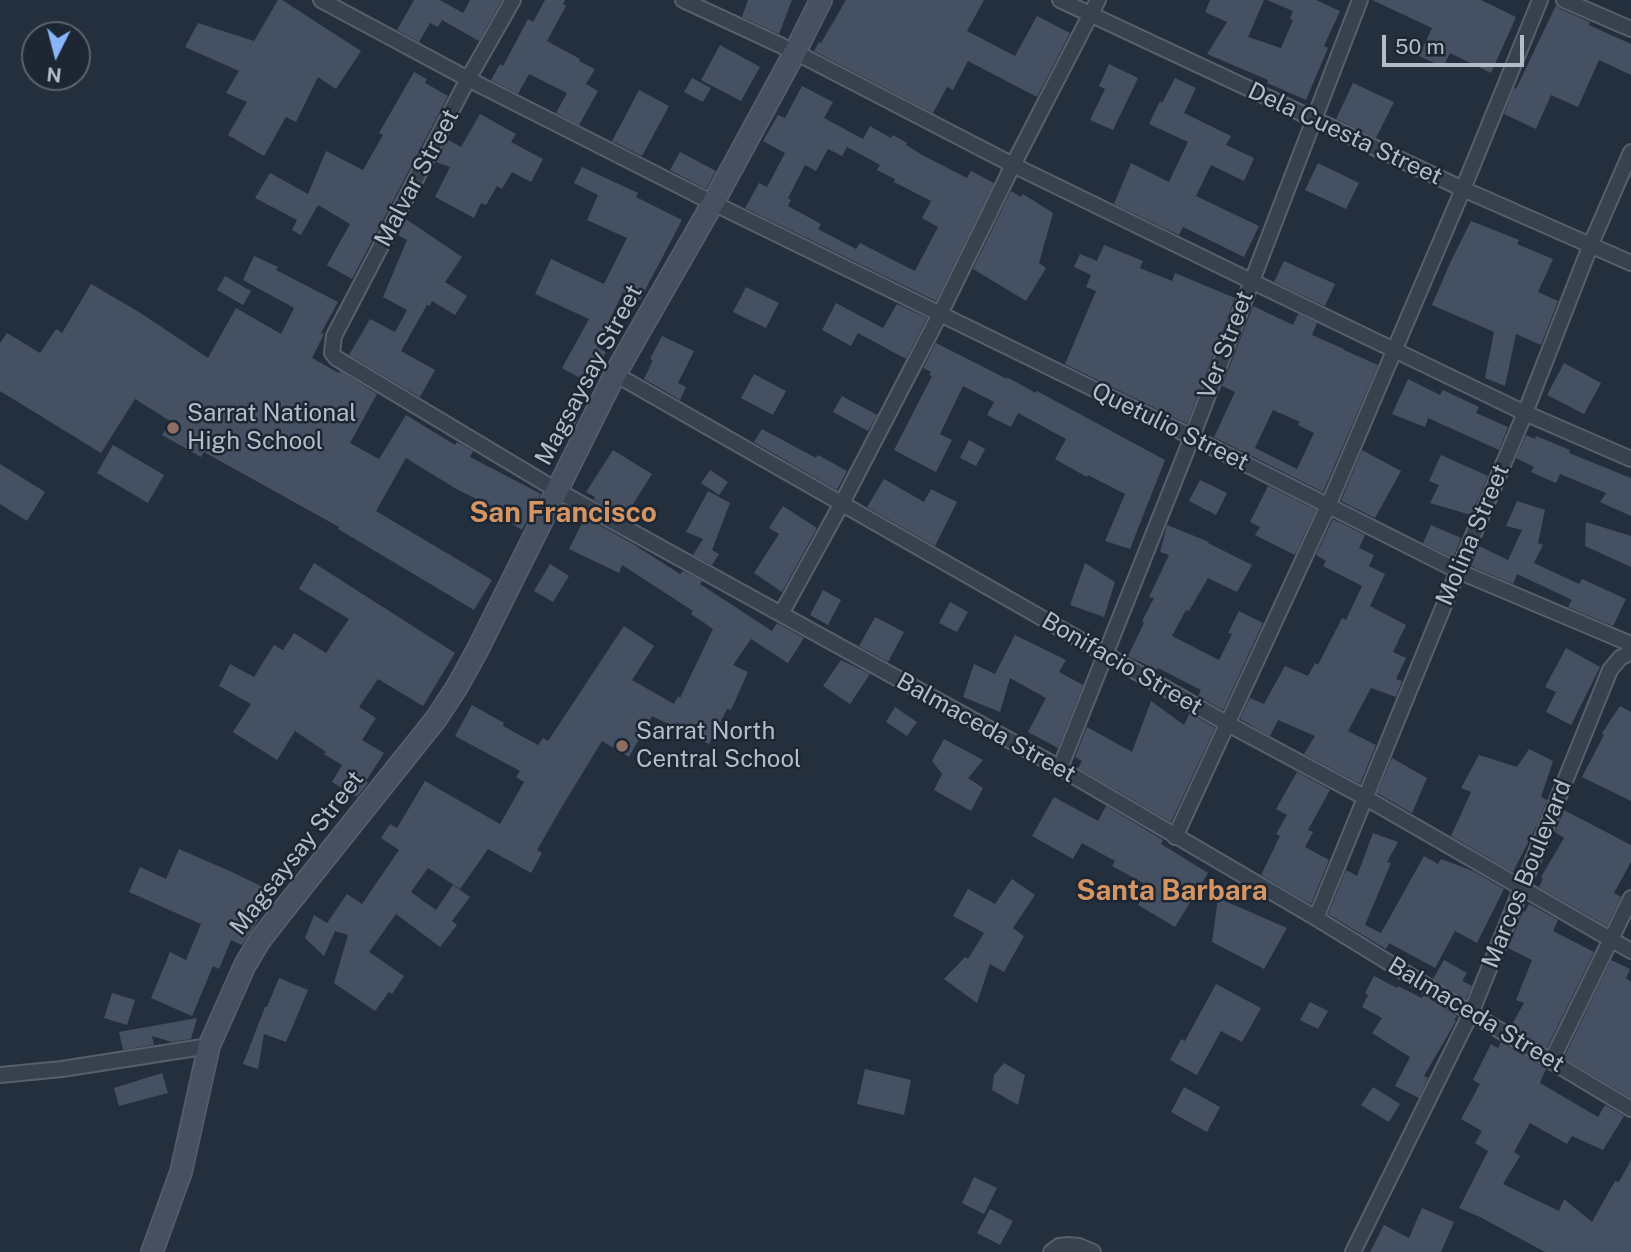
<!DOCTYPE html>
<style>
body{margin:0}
#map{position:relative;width:1631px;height:1252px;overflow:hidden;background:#242f3e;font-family:"Public Sans",sans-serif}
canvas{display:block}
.north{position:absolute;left:21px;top:21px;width:70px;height:70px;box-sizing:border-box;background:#1d2633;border:2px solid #59626f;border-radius:50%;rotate:186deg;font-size:19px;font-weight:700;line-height:28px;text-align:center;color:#b4bcc9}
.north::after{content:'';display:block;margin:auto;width:24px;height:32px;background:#8ab4f8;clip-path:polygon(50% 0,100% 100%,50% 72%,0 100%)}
.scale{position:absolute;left:1382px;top:35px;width:142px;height:32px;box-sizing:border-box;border:4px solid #b4bcc9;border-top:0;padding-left:9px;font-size:21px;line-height:24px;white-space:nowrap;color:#b4bcc9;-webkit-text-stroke:5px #1d2633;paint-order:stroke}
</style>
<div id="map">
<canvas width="1631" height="1252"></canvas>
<div class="north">N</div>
<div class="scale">50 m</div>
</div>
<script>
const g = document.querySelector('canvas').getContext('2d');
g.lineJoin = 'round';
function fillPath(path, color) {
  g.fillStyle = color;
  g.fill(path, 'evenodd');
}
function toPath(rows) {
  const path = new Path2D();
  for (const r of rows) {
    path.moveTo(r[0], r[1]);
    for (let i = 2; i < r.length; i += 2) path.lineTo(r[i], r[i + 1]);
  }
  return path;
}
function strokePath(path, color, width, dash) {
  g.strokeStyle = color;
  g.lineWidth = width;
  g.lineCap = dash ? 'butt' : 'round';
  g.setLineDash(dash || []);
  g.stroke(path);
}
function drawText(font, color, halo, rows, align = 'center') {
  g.font = font + ' "Public Sans",sans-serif';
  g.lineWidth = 5;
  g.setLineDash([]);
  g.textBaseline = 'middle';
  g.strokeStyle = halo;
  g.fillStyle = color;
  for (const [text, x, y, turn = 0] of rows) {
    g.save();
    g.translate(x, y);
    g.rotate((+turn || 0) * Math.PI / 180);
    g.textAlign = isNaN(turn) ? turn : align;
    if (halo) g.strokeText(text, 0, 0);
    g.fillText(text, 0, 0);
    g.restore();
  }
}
const building = toPath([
 [278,0,282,0,361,51,336,89,318,77,296,122,286,117,264,156,228,135,247,102,226,93,239,71,185,47,198,23,254,41],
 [414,0,440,0,463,13,470,0,502,0,479,41,442,20,438,27,430,23,419,42,397,30],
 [545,0,565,0,563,4,566,6,547,41,580,59,579,61,595,69,586,84,598,91,579,125,556,113,567,93,529,74,518,94,491,80,500,64,503,66,528,19,533,22],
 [748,0,792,0,779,34,742,17],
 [846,0,984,0,967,31,1015,56,1037,16,1070,33,1037,97,968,61,953,90,947,87,933,113,814,51,819,42,821,43],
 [1210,0,1264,0,1248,37,1281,48,1293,20,1290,19,1293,11,1267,0,1316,0,1340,11,1324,46,1328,48,1306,100,1267,83,1268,80,1207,54,1227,22,1205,12],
 [1372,0,1481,0,1516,17,1491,73,1450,53,1443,67,1419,56,1432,28],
 [1556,5,1560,9,1590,22,1589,25,1631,44,1631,75,1599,60,1578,107,1551,95,1536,129,1504,114,1514,88,1516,89],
 [720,45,760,67,741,101,701,80],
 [1109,64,1138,78,1113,130,1090,120,1105,89,1099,86],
 [414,72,427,79,425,83,448,96,352,279,327,265,350,224,318,205,301,235,292,230,297,220,255,198,270,173,308,194,326,151,363,170,383,135,379,133],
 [692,78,711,88,703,102,684,92],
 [1175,78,1196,88,1184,113,1231,136,1226,145,1254,158,1244,181,1211,165,1196,196,1259,226,1244,257,1183,227,1179,235,1114,204,1131,163,1169,182,1188,142,1149,124,1160,101,1162,103],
 [1353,83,1394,102,1376,138,1336,119],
 [802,86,833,102,824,118,863,139,870,126,891,138,893,135,907,143,906,145,924,156,967,178,971,171,994,183,936,301,745,208,759,183,767,187,785,153,763,141,778,115,785,118],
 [847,147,880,165,877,170,895,179,894,182,931,201,922,218,938,227,915,271,860,243,856,249,818,229,821,224,788,206,791,200,788,198,805,165,816,171,828,149,842,156],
 [639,90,669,106,642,156,612,141],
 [480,114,516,134,511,142,543,159,531,182,512,172,502,189,497,186,486,205,481,203,474,218,435,197,450,167,436,162,447,139,461,147],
 [680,152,716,171,706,189,670,170],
 [1318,163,1359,183,1346,209,1305,190],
 [582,167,638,193,636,197,682,220,640,300,623,292,597,347,606,352,589,383,562,368,589,319,535,294,551,259,604,284,627,238,587,220,598,195,574,183],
 [1011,191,1021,197,1023,194,1053,213,1039,263,1046,268,1026,301,973,269],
 [406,219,462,257,445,282,467,296,455,315,432,301,430,306,427,305,401,351,435,370,420,397,349,355,370,319,395,332,407,310,383,297,407,240,398,235],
 [1471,221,1519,240,1517,244,1553,259,1538,292,1558,301,1541,345,1516,334,1505,386,1485,378,1494,332,1432,305,1450,263],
 [1104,245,1143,261,1140,268,1172,281,1175,273,1235,298,1187,424,1065,364,1096,291,1086,287,1091,275,1074,267,1080,254,1097,261],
 [254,256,278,267,276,270,338,302,321,333,324,334,312,358,339,373,340,371,377,394,350,443,379,459,406,415,455,445,457,442,473,451,470,457,541,494,522,530,502,518,505,513,458,490,406,458,376,511,492,580,474,610,338,529,339,527,204,452,201,457,162,435,170,421,135,399,101,453,0,391,0,343,7,333,40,353,56,329,62,333,91,284,139,312,208,358,236,308,281,334,294,308,243,280],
 [1284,261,1335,284,1325,306,1274,282],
 [225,276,251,291,243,305,217,290],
 [746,287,779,303,766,328,733,312],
 [836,303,883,328,897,304,927,318,906,359,858,333,851,346,822,330],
 [1253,306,1293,325,1298,314,1317,323,1312,335,1344,349,1344,350,1378,365,1323,492,1214,437,1235,392,1222,386],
 [1273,410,1300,422,1298,425,1314,433,1297,469,1255,448],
 [662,336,694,351,678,383,686,387,680,400,644,379,653,360,650,359],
 [936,343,1007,379,1007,377,1036,393,1037,391,1165,460,1130,549,1105,541,1125,494,1088,475,1087,477,1055,459,1066,439,1018,413,1011,427,987,415,994,402,963,386,940,434,952,440,936,472,894,450,932,376,929,375,931,372,923,368],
 [1564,363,1601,383,1584,414,1547,395],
 [754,374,786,391,773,415,741,398],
 [1408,379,1440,395,1443,390,1479,407,1476,413,1508,427,1499,450,1428,418,1425,427,1392,414],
 [842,396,877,415,868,431,833,412],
 [567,414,578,419,569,436,558,432],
 [762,429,816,458,818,455,847,471,837,490,754,442],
 [1526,435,1535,439,1536,436,1570,450,1569,453,1631,478,1631,516,1600,502,1606,493,1560,474,1556,483,1531,472,1534,467,1516,458],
 [969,440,985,449,976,466,960,458],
 [113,445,164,475,148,503,97,473],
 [613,450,652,474,625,517,594,500,595,497,586,492],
 [1362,450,1401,471,1375,518,1341,501],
 [1441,455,1488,476,1471,515,1430,503,1439,485,1429,481],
 [0,464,45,492,27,521,0,504],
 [710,470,728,482,719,495,701,483],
 [884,479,924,502,931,489,957,502,935,546,867,507],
 [1200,480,1227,493,1216,515,1189,501],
 [1268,486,1316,510,1295,555,1255,535,1260,527,1250,522],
 [708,491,730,503,712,550,719,554,712,565,693,555,703,539,686,532],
 [1517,501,1545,510,1538,543,1543,545,1534,563,1579,584,1582,579,1626,599,1613,626,1568,607,1572,600,1517,574,1513,584,1471,566,1479,546,1508,560,1522,530,1506,526],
 [783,506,817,528,782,592,754,573,779,534,769,528],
 [585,517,633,544,680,574,683,571,702,581,700,584,772,631,777,623,804,638,788,663,751,639,733,665,748,672,731,710,727,709,709,744,652,716,629,757,602,741,560,810,537,850,542,853,531,873,488,849,460,889,428,868,411,892,436,910,453,885,470,897,452,921,457,925,440,947,396,914,369,952,404,976,392,994,389,992,375,1011,334,983,348,935,335,931,324,956,305,938,314,915,327,923,347,894,362,904,399,850,381,838,390,824,397,828,425,781,500,824,524,782,516,777,520,771,455,736,472,705,504,723,503,726,538,745,543,738,548,741,624,626,654,646,632,680,674,704,678,696,680,698,713,629,691,614,693,611,622,565,619,573,569,549],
 [1333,519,1365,535,1359,548,1374,555,1369,566,1385,574,1370,606,1406,625,1393,652,1406,658,1396,679,1402,681,1396,697,1371,688,1348,731,1376,745,1360,784,1304,754,1315,736,1278,720,1270,736,1240,719,1250,698,1264,704,1285,666,1308,676,1315,663,1318,665,1342,618,1346,620,1362,586,1323,566,1326,561,1316,555],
 [1586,522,1631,536,1631,567,1585,546],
 [1167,525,1209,542,1208,543,1252,565,1237,592,1208,578,1189,611,1186,610,1172,636,1219,660,1232,634,1228,633,1239,611,1263,623,1223,710,1198,696,1201,690,1158,668,1157,670,1128,656,1144,623,1142,621,1154,598,1149,597,1169,555,1160,552],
 [1431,525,1461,538,1453,558,1423,543],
 [314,563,455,653,423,706,378,679,359,707,376,718,362,740,384,753,366,781,368,783,357,797,332,782,342,765,324,754,326,752,295,731,277,760,233,732,251,704,219,686,230,664,254,677,274,645,283,650,294,633,326,653,349,619,299,589],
 [1085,563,1115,582,1104,617,1070,605],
 [550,564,569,576,553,602,534,591],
 [823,590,841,600,828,625,810,615],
 [950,602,968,612,957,632,939,623],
 [875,617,904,632,888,662,859,646],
 [1015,635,1066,660,1059,672,1083,685,1058,748,1028,732,1046,698,1010,678,1000,712,963,697,974,664,995,674],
 [1566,648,1600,667,1571,725,1546,712,1556,692,1545,687],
 [841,660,870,674,850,704,823,686],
 [1151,701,1184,725,1190,713,1215,728,1171,822,1078,768,1082,761,1075,757,1087,727,1132,752],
 [1620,706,1631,712,1631,801,1582,777,1604,735,1602,733],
 [895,707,917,722,907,736,886,722],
 [944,739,983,760,968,778,983,788,971,811,934,790,942,774,932,761],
 [1529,749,1553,761,1541,797,1547,800,1538,823,1513,872,1451,836,1471,792,1461,788,1479,755,1517,767],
 [1392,758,1427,778,1412,813,1377,793],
 [1297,772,1330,790,1308,830,1313,832,1305,847,1329,860,1311,904,1261,875,1280,836,1276,834,1287,815,1276,809],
 [1054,797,1098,821,1106,806,1163,840,1161,844,1208,873,1175,927,1138,905,1149,886,1112,866,1115,861,1082,843,1073,859,1032,836],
 [1564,810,1631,845,1631,862,1614,893,1621,897,1607,926,1539,887,1543,879,1541,877,1564,838,1555,832],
 [1373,833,1398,842,1387,862,1391,863,1365,925,1381,933,1424,856,1438,864,1441,859,1473,871,1504,889,1477,943,1455,931,1435,968,1389,943,1386,949,1328,914,1346,870,1357,876],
 [179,849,232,872,273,892,257,922,242,945,231,940,219,969,213,966,192,1016,151,998,170,952,186,960,201,924,129,892,140,867,166,879],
 [1012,879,1035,895,1013,928,1024,936,1004,972,990,964,977,1003,944,979,965,957,968,959,984,933,953,916,968,889,995,904],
 [1218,898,1287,928,1264,969,1212,942],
 [1529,904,1558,920,1553,931,1594,952,1547,1048,1511,1026,1524,1003,1516,1000,1532,960,1508,948,1523,911,1525,912],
 [1444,960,1467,973,1462,981,1472,986,1466,999,1433,979],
 [1611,960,1630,969,1626,978,1631,982,1631,1098,1564,1058],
 [1374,976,1397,988,1398,986,1422,998,1424,995,1457,1016,1454,1020,1456,1021,1424,1076,1428,1078,1419,1098,1395,1086,1410,1057,1372,1033,1382,1018,1362,1007,1368,995,1365,993],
 [279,978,308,990,286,1042,264,1034,258,1069,243,1064,265,1007,267,1007],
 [1216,984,1261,1008,1242,1042,1221,1031,1197,1075,1170,1060,1181,1039,1185,1041],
 [112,993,135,1000,127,1025,104,1018],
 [1310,1002,1328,1011,1318,1029,1300,1020],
 [197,1018,191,1039,172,1042,152,1036,154,1045,123,1050,119,1032],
 [1501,1042,1546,1069,1540,1083,1598,1117,1605,1105,1624,1116,1603,1150,1572,1136,1567,1144,1530,1123,1514,1152,1520,1156,1503,1184,1559,1211,1564,1199,1592,1222,1615,1181,1619,1182,1631,1160,1631,1252,1545,1252,1480,1217,1459,1208,1488,1151,1475,1143,1482,1131,1461,1119,1480,1084,1473,1080,1491,1044,1498,1048],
 [1004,1063,1025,1075,1018,1105,992,1090,994,1075],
 [865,1069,911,1080,904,1115,857,1104],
 [162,1073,168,1093,119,1106,114,1088],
 [1184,1087,1220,1107,1207,1132,1171,1112],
 [1373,1087,1400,1104,1389,1122,1361,1105],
 [974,1177,997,1188,984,1214,962,1203],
 [1422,1208,1454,1222,1441,1252,1370,1252,1384,1225,1409,1238],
 [990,1209,1013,1221,1000,1245,977,1233]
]);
const street = toPath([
 [321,0,468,79,713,203,1192,437,1458,571,1631,644],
 [513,0,468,79,334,336,332,353,336,358,558,491,1060,768,1316,918,1471,1013,1631,1109],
 [683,0,795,52,1013,165,1251,281,1525,413,1631,459],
 [1060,0,1463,189,1631,263],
 [1564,0,1631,29],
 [615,374,1105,654,1228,724,1366,798,1631,951],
 [781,614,842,503,940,314,1013,165,1098,0],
 [1060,768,1192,437,1360,0],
 [1175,837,1328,506,1463,189,1540,0],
 [1316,918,1458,571,1525,413,1591,244,1631,152],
 [1552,1060,1631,898],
 [0,1075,62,1069,209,1046],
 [1051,1252,1059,1246,1068,1245,1079,1246,1093,1252],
 [1353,1252,1471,1013,1610,670,1620,658,1631,652]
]);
const secondary = toPath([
 [152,1252,181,1172,209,1046,245,965,260,940,285,908,436,719,457,687,478,649,615,374,713,203,795,52,821,0]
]);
const markers = [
 [173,428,7,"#8d6e63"],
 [622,746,7,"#8d6e63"]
];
const streetNames = [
 ["Dela Cuesta Street",1345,134,25],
 ["Malvar Street",417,178,-62],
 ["Ver Street",1226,345,-69],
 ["Magsaysay Street",589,375,-62],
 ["Quetulio Street",1170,427,26],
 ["Molina Street",1473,535,-67],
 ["Bonifacio Street",1122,664,30],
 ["Balmaceda Street",986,728,29],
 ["Magsaysay Street",297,853,-52],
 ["Marcos Boulevard",1527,874,-68],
 ["Balmaceda Street",1476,1015,31]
];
const poiNames = [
 ["Sarrat National",187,414],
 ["High School",187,442],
 ["Sarrat North",636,732],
 ["Central School",636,760]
];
const quarterNames = [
 ["San Francisco",563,513],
 ["Santa Barbara",1172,891]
];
fillPath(building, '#455162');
strokePath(street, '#565f6c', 18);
strokePath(secondary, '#565f6c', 24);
strokePath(street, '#38414e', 14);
strokePath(secondary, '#465061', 21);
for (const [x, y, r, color] of markers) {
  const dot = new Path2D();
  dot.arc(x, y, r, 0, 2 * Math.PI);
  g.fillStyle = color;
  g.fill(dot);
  strokePath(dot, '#1d2633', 2.5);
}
drawText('24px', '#b4bcc9', '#1d2633', streetNames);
drawText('24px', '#b4bcc9', '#1d2633', poiNames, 'left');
drawText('bold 28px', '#d59563', '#1d2633', quarterNames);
</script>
